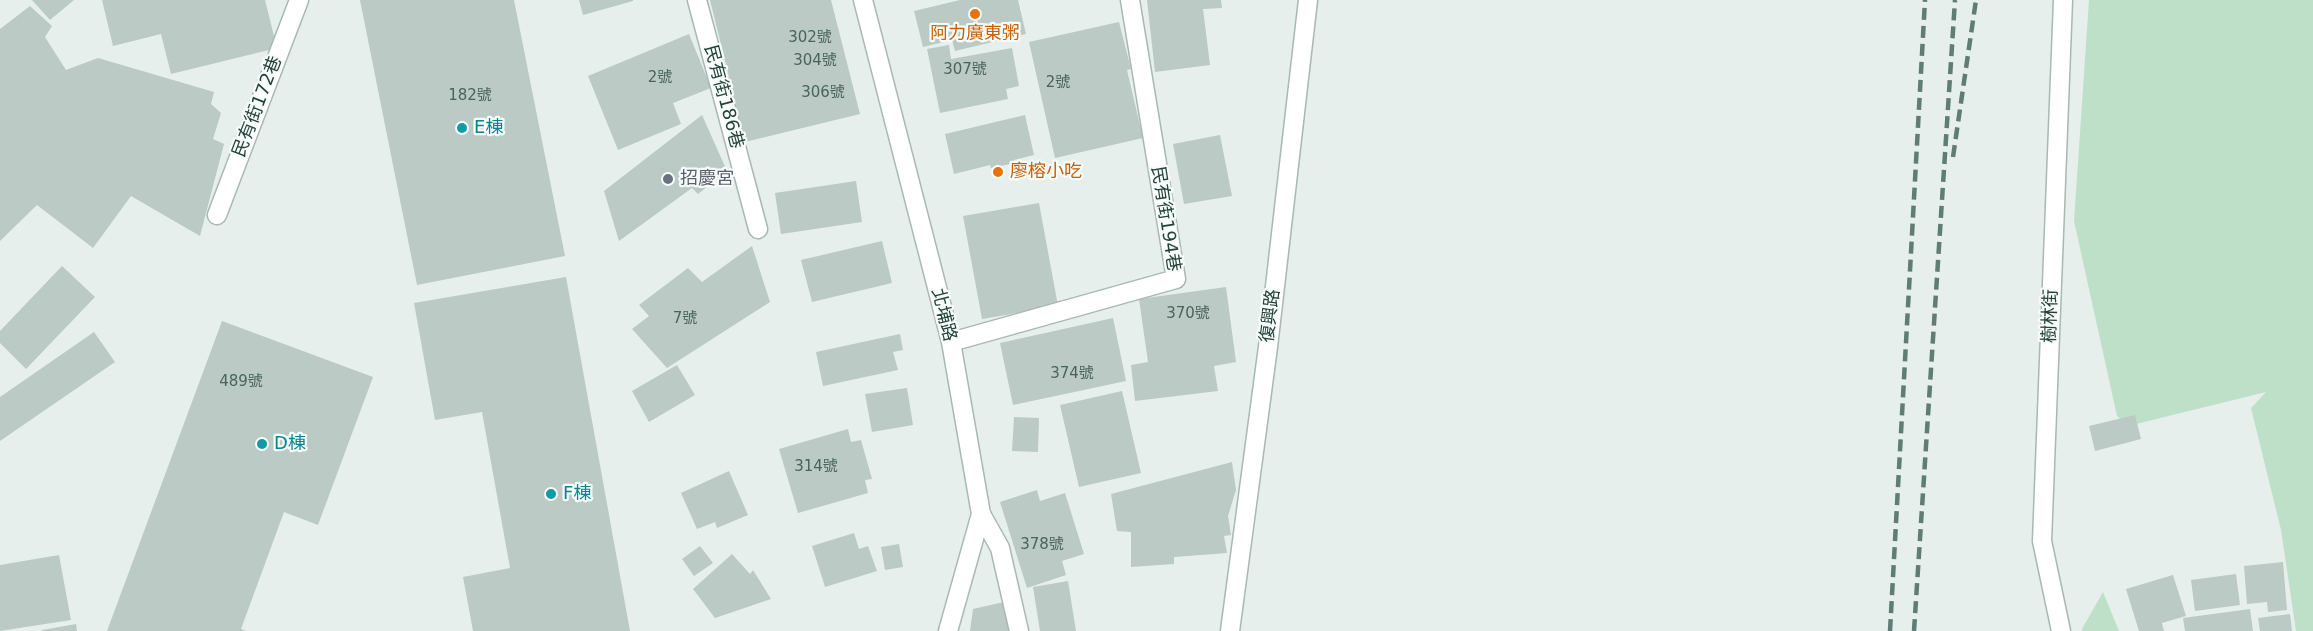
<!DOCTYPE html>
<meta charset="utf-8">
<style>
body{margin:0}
canvas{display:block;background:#e6efeb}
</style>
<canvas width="2313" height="631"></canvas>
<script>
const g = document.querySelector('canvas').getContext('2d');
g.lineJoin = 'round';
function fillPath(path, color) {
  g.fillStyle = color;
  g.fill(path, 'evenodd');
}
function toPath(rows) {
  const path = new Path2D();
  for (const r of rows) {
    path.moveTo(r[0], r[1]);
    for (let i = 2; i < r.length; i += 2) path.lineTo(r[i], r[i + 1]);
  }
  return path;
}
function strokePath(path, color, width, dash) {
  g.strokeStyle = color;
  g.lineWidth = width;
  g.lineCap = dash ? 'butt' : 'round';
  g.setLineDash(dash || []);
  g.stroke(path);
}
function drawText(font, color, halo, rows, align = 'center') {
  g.font = font + ' "DejaVu Sans","Noto Sans TC",sans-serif';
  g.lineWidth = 4.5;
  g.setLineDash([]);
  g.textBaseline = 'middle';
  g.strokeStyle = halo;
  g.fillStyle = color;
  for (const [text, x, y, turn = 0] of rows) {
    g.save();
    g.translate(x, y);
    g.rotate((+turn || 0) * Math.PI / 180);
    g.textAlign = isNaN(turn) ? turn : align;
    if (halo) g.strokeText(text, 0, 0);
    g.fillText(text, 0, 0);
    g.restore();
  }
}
const green = toPath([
 [2089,0,2313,0,2313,631,2296,631,2281,530,2251,408,2266,392,2128,426,2117,416,2074,221],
 [2103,592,2119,631,2082,631,2082,629]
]);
const building = toPath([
 [32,0,74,0,50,20],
 [102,0,265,0,277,48,171,74,161,34,113,46],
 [360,0,514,0,565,256,417,285],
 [579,0,633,0,633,1,583,15],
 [710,0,831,0,860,114,745,142],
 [960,0,1018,0,1026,34,955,51,952,40,923,47,914,11],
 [1147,0,1221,0,1222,8,1203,9,1210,65,1155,72],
 [30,6,52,26,45,37,66,70,98,58,214,92,211,104,221,113,213,139,224,144,200,236,131,196,93,248,37,205,0,241,0,29],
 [1119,22,1131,69,1127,70,1143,138,1055,158,1029,42],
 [689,34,711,88,673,103,681,124,618,150,588,76],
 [949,45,951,59,1012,48,1019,86,1006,89,1008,99,940,113,927,49],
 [702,115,727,171,698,194,692,188,619,241,604,191],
 [1025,115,1034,155,1014,160,1015,163,991,168,990,165,954,174,945,134],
 [1220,135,1232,196,1184,204,1173,144],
 [856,181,862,222,781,234,775,193],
 [1039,203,1058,306,982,319,963,216],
 [882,241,892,283,812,302,801,260],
 [752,246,770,302,667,368,632,329,649,316,639,305,688,268,702,282],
 [62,266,95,297,26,369,0,343,0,331],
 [566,277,630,631,473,631,463,577,510,568,482,412,435,420,414,303],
 [1226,287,1236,362,1214,366,1218,391,1135,401,1131,365,1148,362,1139,299],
 [1113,318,1126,381,1013,405,1000,343],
 [222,321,373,377,318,525,284,512,241,629,246,631,107,631],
 [94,332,115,362,0,441,0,397],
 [900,334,903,350,893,352,898,370,823,386,816,352],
 [677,365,695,395,649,422,632,391],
 [907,388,913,425,872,432,865,394],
 [1122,391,1141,473,1079,487,1060,405],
 [2135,415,2141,439,2095,451,2089,426],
 [1014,417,1039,418,1038,452,1012,451],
 [848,429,851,442,861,440,872,479,865,480,868,493,798,513,779,449],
 [1232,462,1236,490,1228,516,1231,535,1224,536,1227,553,1174,557,1174,564,1131,567,1131,532,1117,531,1111,494],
 [729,471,748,515,717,528,715,522,697,529,681,493],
 [1037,490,1040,501,1065,493,1084,554,1062,561,1066,575,1027,588,1000,502],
 [854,533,859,549,868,546,877,571,825,587,812,546],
 [899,544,903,567,885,570,881,547],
 [700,546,713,563,694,576,682,559],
 [732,554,750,574,753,570,771,599,715,618,693,589],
 [59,555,71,620,0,631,0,565],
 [2283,562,2287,610,2268,612,2267,602,2247,604,2244,566],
 [2236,574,2240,605,2195,611,2191,580],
 [2173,575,2186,616,2162,623,2164,631,2139,631,2126,589],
 [1068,581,1076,631,1040,631,1033,587],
 [1004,602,1010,631,970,631,973,609],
 [2250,609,2253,631,2185,631,2183,618],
 [2290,614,2292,631,2260,631,2258,618],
 [76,624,77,631,42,631,42,630]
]);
const lane = toPath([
 [981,514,1000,548,1019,631]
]);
const street = toPath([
 [697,0,758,229],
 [863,0,951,342,981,514,948,631],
 [217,215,299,0],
 [951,342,1176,279,1130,0],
 [1230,631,1268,347,1308,0],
 [2061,631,2042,541,2063,0]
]);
const rail = toPath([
 [1953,157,1976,0],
 [1890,631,1925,0],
 [1914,631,1955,0]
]);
const markers = [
 [975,14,6,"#e8710a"],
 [462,128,6,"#0f9aa8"],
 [998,172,6,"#e8710a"],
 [668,179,6,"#6b7280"],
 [262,444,6,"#0f9aa8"],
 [551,494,6,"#0f9aa8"]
];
const numberNames = [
 ["302號",810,38],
 ["304號",815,61],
 ["307號",965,70],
 ["2號",660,78],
 ["2號",1058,83],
 ["306號",823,93],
 ["182號",470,96],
 ["370號",1188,314],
 ["7號",685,319],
 ["374號",1072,374],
 ["489號",241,382],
 ["314號",816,467],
 ["378號",1042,545]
];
const foodNames = [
 ["阿力廣東粥",975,34],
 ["廖榕小吃",1010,172,"left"]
];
const streetNames = [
 ["民有街186巷",723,97,75],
 ["民有街172巷",258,107,-69],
 ["民有街194巷",1165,219,81],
 ["北埔路",943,315,76],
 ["復興路",1271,316,-83],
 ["樹林街",2051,316,-88]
];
const cultureNames = [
 ["E棟",474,128],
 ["D棟",274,444],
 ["F棟",563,494]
];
const worshipNames = [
 ["招慶宮",680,179]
];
fillPath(green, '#bfe0c8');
fillPath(building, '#bbcac4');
strokePath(lane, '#a8b8b2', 21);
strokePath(street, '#a8b8b2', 21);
strokePath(lane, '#fff', 18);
strokePath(street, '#fff', 18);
strokePath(rail, '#5f7d75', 4.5, [12, 6]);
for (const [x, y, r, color] of markers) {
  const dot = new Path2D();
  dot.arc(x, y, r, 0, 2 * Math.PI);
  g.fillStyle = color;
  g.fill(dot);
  strokePath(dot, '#f7fbf9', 2);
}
drawText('15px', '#4a645c', null, numberNames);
drawText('18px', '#c56008', '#f7fbf9', foodNames);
drawText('18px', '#24423a', '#f7fbf9', streetNames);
drawText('18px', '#0d838f', '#f7fbf9', cultureNames, 'left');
drawText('18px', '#5b616d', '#f7fbf9', worshipNames, 'left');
</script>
